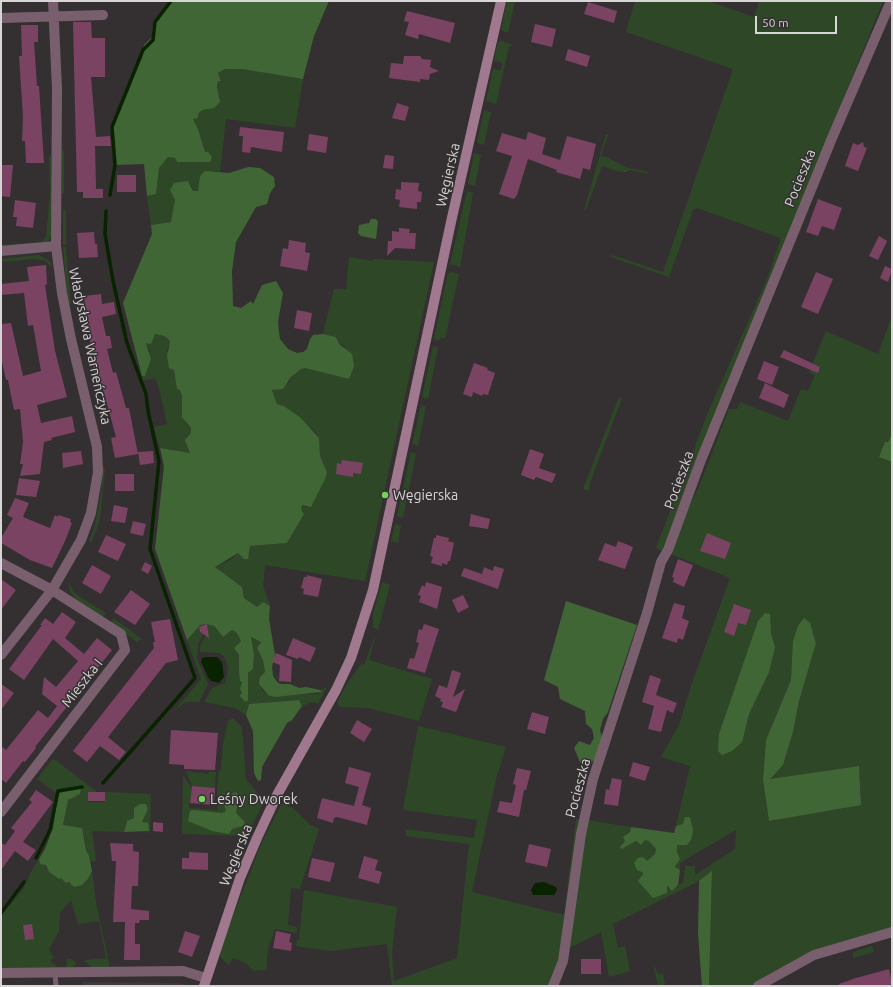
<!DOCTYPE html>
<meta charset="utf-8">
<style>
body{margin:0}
#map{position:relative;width:893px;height:987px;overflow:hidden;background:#343032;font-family:Ubuntu,sans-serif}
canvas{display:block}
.frame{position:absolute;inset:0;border:2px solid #d8d5d6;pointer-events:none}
.scale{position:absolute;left:755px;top:16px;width:82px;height:18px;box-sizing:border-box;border:2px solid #d8d5d6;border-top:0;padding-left:5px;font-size:12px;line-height:14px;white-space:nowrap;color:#d8d5d6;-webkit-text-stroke:3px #343032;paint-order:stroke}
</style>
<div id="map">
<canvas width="893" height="987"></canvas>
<div class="frame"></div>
<div class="scale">50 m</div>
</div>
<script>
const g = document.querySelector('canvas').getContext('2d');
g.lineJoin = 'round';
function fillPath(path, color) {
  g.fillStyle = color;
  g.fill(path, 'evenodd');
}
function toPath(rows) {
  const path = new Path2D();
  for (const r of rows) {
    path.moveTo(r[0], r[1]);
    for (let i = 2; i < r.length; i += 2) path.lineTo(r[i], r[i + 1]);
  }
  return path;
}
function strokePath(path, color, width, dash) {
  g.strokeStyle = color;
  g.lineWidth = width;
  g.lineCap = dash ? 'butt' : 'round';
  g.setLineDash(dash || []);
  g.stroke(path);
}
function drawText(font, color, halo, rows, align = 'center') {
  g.font = font + ' Ubuntu,sans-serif';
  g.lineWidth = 3;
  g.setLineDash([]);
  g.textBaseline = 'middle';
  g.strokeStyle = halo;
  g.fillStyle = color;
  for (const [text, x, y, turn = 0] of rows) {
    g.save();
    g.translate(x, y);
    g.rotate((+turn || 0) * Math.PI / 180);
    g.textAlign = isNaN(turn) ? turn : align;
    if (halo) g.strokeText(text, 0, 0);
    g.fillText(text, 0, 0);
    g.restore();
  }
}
const built = toPath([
 [83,982,176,983,189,985,83,986]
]);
const green = toPath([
 [507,1,515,1,508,33,501,30],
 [635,1,708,1,754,17,759,1,883,1,795,219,689,489,662,551,656,548,709,410,767,279,781,238,697,208,693,210,669,277,611,257,612,255,663,272,733,69,626,32],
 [501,41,513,45,509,47,496,104,486,101,493,69,501,70,502,63,494,61,498,42],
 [225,69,242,69,303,79,295,128,226,119,220,172,216,171,200,176,198,191,193,192,192,186,170,190,175,200,172,222,151,225,147,196,156,194,159,168,168,157,195,162,203,161,205,152,198,129,193,119,202,110,208,110,220,97,217,93,218,81,221,81,218,73],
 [484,110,491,112,484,145,477,143],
 [606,134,610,136,607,137,601,156,609,158,628,168,645,171,651,174,628,170,627,172,620,172,602,166,586,210,584,210],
 [62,150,64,150,64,193,62,193],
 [474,153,481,155,475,186,468,184],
 [49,156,51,157,53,232,49,240,44,243,1,248,1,245,41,242,46,237,50,194],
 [467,191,473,193,460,267,450,264],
 [66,210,66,245,63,245,63,211],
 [63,247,66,247,71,305,68,302],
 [39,255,48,260,52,265,50,266,46,261,35,259,1,262,1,259],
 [349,257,373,261,373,259,434,262,365,581,265,565,263,586,270,606,263,602,257,607,244,598,242,587,215,567,230,560,238,553,249,556,250,546,287,543,304,514,301,508,302,505,307,507,327,472,320,456,319,438,317,434,301,418,284,406,277,404,272,390,290,382,291,377,301,369,305,368,350,379,344,346,339,344,336,337,323,334,334,289,346,289],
 [451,272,459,274,445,339,441,337,440,340,436,340,434,338,448,273],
 [892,316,892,434,879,457,892,462,892,931,783,967,750,986,709,986,712,872,699,881,613,924,618,948,625,946,630,971,609,977,601,932,569,948,586,820,631,827,630,832,626,834,625,841,621,844,626,847,636,841,641,845,645,840,649,840,657,849,655,854,647,861,642,872,642,878,676,887,678,885,683,883,685,866,695,866,695,875,735,849,736,830,683,861,680,864,680,870,675,868,680,859,677,852,677,845,683,824,676,826,690,766,661,757,679,725,691,686,730,578,668,553,700,484,729,409,737,409,740,402,788,421,801,389,808,391,815,375,809,372,826,331,878,354],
 [813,631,816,643,799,701,793,732,783,765,769,779,859,766,861,804,769,821,763,780,766,740,791,680,792,661],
 [154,334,164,336,170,342,167,350,174,370,177,389,180,390,182,396,186,423,191,428,191,433,188,436,190,453,160,448,154,427,167,424,159,388,155,378,143,381,142,376,145,376,147,371,150,351,146,343],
 [433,346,438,347,428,399,422,397],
 [619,397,622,398,590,483,589,491,583,489],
 [421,405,426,406,418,446,412,444],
 [411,452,416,454,403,518,397,516],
 [102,466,105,468,101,511,98,526,91,543,89,541,95,525,101,493],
 [395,524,401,525,398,543,391,541],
 [69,582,74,593,106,613,102,617,78,601,70,592],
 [382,582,390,585,378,630,373,627,373,614],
 [113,618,142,639,137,642,111,623],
 [206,624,213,626,223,637,232,630,237,633,241,641,237,644,237,653,239,655,239,670,242,682,242,695,245,702,248,701,248,673,253,669,254,655,250,637,261,642,257,648,263,660,265,672,260,677,262,690,268,695,319,694,321,692,320,690,327,687,318,704,312,702,302,706,299,700,249,704,246,715,235,708,204,702,212,688,225,683,228,668,225,658,220,653,200,652,200,646,208,631,207,627,204,625,199,629,200,633,203,635,198,644,197,659,208,684,199,702,185,702,174,711,201,679,187,640,200,625],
 [374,638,375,638,369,660,432,679,419,721,368,708,340,707,338,704,338,700,349,681,361,664,364,665],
 [233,718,242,727,246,779,264,801,247,836,182,834,183,776,192,788,189,808,218,810,217,789,219,770,221,770,223,744,228,721],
 [418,726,506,747,496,779,472,892,564,915,576,819,579,819,563,952,551,986,392,986,387,944,330,951,296,946,297,940,299,940,304,890,397,907,392,953,394,981,457,958,469,844,406,836,406,829,474,838,477,820,403,810],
 [54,759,97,792,88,792,88,802,105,802,105,792,151,794,150,833,148,833,149,831,142,822,148,809,146,805,140,804,134,818,127,822,124,832,92,831,96,861,91,862,86,850,85,839,63,825,68,800,80,794,65,789,58,794,37,779,52,760],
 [186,771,208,774,209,771,216,772,215,788,192,786],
 [282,803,293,808,309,824,319,829,300,889,291,888,288,925,297,927,297,933,275,929,268,949,266,970,253,971,247,964,233,958,229,965,222,959,219,954,221,947,262,842],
 [39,859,39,862,46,865,49,872,59,879,61,878,67,883,82,885,88,880,92,871,96,903,110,968,92,968,85,961,85,960,106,958,99,921,78,924,71,900,60,913,59,931,49,949,54,958,51,959,50,961,58,967,66,967,67,959,71,959,76,963,75,966,69,969,1,970,1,916,24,888,26,881,28,882,29,875],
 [872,946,874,952,853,958,853,952],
 [653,964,659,975,663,973,665,986,658,986]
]);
const forest = toPath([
 [173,1,329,1,314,36,303,79,242,69,225,69,218,73,221,81,218,81,217,87,220,102,214,108,202,110,198,114,198,118,193,119,198,129,205,152,208,152,212,157,210,162,177,162,175,158,168,157,159,168,156,194,147,196,144,164,115,165,112,127,119,111,124,93,142,58,144,45,152,37,153,25],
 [248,167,260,168,274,177,275,186,270,193,267,204,256,207,236,242,232,271,233,306,241,308,251,301,253,304,262,285,276,281,283,293,278,322,279,332,280,339,288,349,297,353,303,352,307,349,310,339,313,335,323,334,336,337,339,344,352,354,354,366,349,379,305,368,301,369,291,377,283,389,272,390,277,404,284,406,301,418,319,438,320,456,327,472,325,479,311,507,302,505,301,509,304,514,287,543,250,546,248,559,244,559,238,553,215,567,242,587,244,598,257,607,263,602,270,606,269,619,275,655,272,667,273,676,278,683,282,684,290,684,299,688,306,687,320,690,322,692,275,697,268,695,259,684,260,677,265,672,263,660,257,648,261,642,251,637,254,655,253,669,248,673,248,701,245,702,240,696,242,693,240,689,242,682,240,681,239,670,239,655,234,648,241,641,237,633,232,630,223,637,214,626,206,624,200,625,187,640,155,549,164,466,160,448,190,453,185,440,191,433,191,428,182,417,182,396,180,390,177,389,174,370,169,368,167,356,170,342,168,339,164,336,155,334,151,344,146,343,151,359,145,376,142,376,123,303,152,234,151,225,171,222,175,200,170,190,174,183,188,181,193,191,198,191,200,176,205,171,229,173],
 [371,219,376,219,378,222,376,239,361,236,358,233,359,225,369,223],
 [892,434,892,462,879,457,885,442,888,442],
 [566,601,637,625,608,712,603,719,600,730,602,738,597,757,589,765,580,762,574,748,579,741,590,745,594,738,592,729,586,724,585,711,560,699,558,687,544,680],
 [765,613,770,614,771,634,775,647,769,672,749,714,742,742,732,751,722,755,718,751,719,734,758,621],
 [804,618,810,623,816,643,799,701,793,732,783,765,770,779,859,766,861,805,769,821,763,780,766,740,791,680,793,641,798,626],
 [299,700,302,706,292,720,287,723,262,767,261,780,258,781,254,773,253,731,246,715,249,704],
 [81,788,80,794,68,800,63,825,82,828,86,850,89,856,92,871,88,879,82,885,74,887,69,882,66,883,61,878,59,879,49,872,46,865,40,864,39,859,45,849,53,828,58,794,64,789],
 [236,792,239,797,236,813,245,822,243,826,232,829,229,834,212,831,188,821,190,811,193,810,222,813,226,811,222,798,228,799,233,793],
 [140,804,146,804,148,809,142,822,148,823,149,831,124,832,127,821,134,818,134,808],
 [685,817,690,817,693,830,691,840,687,845,677,845,677,852,680,859,675,867,680,870,678,885,672,891,667,885,667,893,653,898,638,881,643,874,642,872,637,870,634,863,638,858,643,857,647,861,655,854,656,849,649,841,645,840,641,845,636,841,622,849,620,847,625,841,623,837,630,832,631,827,674,833,676,826,683,824],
 [712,871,709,986,702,986,698,934,699,881]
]);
const water = toPath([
 [206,657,217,657,222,662,224,677,219,683,211,681,208,677,201,662,202,658],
 [544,882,556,887,557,890,554,895,533,895,531,890,535,883]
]);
const stream = toPath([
 [110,195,115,165,112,127,143,50,153,40,155,22,171,1],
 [103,783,195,678,150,549,159,461,148,411,146,394,127,343,113,281,105,234,106,211],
 [36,858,50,830,58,791,82,787],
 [1,913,24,882]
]);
const building = toPath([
 [588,2,617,11,614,23,584,14],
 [407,11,455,23,450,43,419,34,418,39,405,35,409,22,404,21],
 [73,22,91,22,92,38,105,38,105,77,91,77,96,137,110,136,111,146,95,146,96,189,103,189,103,198,83,198,83,192,77,192],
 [535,24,556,29,552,47,531,42],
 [21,25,38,25,38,42,34,42,37,86,39,86,44,163,26,163,25,141,22,141,23,117,19,56,22,56],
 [568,49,590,56,587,67,565,60],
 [404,56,420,56,422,59,431,60,430,67,439,71,430,74,429,80,420,79,420,82,389,78,391,63,403,64],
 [397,103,409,107,405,121,392,118],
 [240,127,284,132,282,152,251,147,250,153,242,152,243,136,239,136],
 [528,132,546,138,542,154,560,160,567,136,596,144,590,170,583,168,580,179,556,172,557,170,528,159,517,195,514,199,499,194,512,156,496,151,502,133,526,140],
 [309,134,328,137,326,153,307,150],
 [863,142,864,147,867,148,858,171,845,166,853,143,858,145],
 [385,155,394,156,393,169,383,168],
 [1,165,13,165,10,197,1,196],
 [117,175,136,175,136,192,117,192],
 [401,182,419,183,418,191,422,192,421,202,417,202,417,209,399,207,400,200,395,199,396,189,401,190],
 [818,199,842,208,834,230,822,226,818,236,806,232],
 [15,200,36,203,33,228,16,226,17,217,13,217],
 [399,228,410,229,409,233,416,233,415,249,395,248,387,256,388,241,392,241,392,231,399,232],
 [94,232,95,244,97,244,98,257,79,258,77,233],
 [879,236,887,241,878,260,869,256],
 [289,240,306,243,305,252,310,253,307,271,280,266,283,248,288,249],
 [46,265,47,284,45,285,55,351,67,397,37,405,41,423,72,416,75,432,51,438,52,440,44,442,40,474,20,476,23,464,20,464,23,442,20,409,14,410,8,380,6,380,1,357,1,324,11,323,23,376,41,371,33,325,28,326,24,293,1,295,1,284,29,281,27,267],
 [885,266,892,269,888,282,880,278],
 [816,272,833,279,818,314,801,307],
 [101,294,102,304,114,302,116,314,102,317,106,336,110,336,112,348,107,349,113,373,116,372,126,408,129,408,138,454,115,458,111,438,116,437,103,389,99,391,93,366,95,365,87,327,84,296],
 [297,310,312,313,309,331,294,328],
 [784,350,820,367,818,373,780,357],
 [764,361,779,367,772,385,757,379],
 [474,363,488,368,487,370,495,373,488,395,483,394,482,396,473,392,472,397,463,394],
 [765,383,789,395,784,408,759,398],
 [530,449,544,454,539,468,556,474,552,483,536,477,534,480,521,475],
 [81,451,83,464,63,468,62,453],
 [153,451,154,463,140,465,138,452],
 [342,460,363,463,361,474,353,473,353,477,336,474,337,463,341,464],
 [115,474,134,474,134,491,115,491],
 [19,478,40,481,36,497,16,495],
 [15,498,29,503,23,517,50,528,55,515,58,517,58,515,71,519,70,522,72,523,65,541,52,568,30,560,1,543,1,538,13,518,7,515],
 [114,505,128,508,125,523,111,521],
 [471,514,490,519,488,529,469,526],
 [133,521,146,524,143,536,130,533],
 [707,533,731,543,725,559,700,551],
 [106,535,126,544,118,561,98,552],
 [436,535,449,538,448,541,454,543,450,561,448,561,447,565,442,563,442,566,431,563,433,557,430,556,434,538,436,538],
 [618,541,633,547,625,569,598,560,605,543,616,547],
 [678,559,693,565,684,587,673,582,674,578,672,577],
 [145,562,152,566,148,574,141,570],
 [92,565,111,576,101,594,82,583],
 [494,566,504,569,498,589,461,576,464,568,482,574,484,567,493,571],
 [307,575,322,579,318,597,303,594,304,589,301,588,304,577,307,577],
 [1,579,16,590,1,610],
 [426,582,442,587,437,609,419,602,421,596,418,595,422,585,425,587],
 [131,590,150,604,135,625,114,612],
 [463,595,469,607,458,613,452,600],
 [674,603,685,606,682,618,689,621,683,640,678,638,677,643,662,638],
 [734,604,751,610,746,625,738,623,734,636,724,632],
 [62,612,76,622,65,638,84,654,97,638,112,650,35,747,36,748,25,762,23,761,6,783,1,779,1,746,6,750,38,710,48,718,57,706,42,694,44,677,56,687,78,661,53,639,24,680,9,669,42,625,40,625,45,618,53,624],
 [170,619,178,660,166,663,108,737,126,752,119,760,100,746,87,762,73,751,154,648,153,642,155,642,151,622],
 [207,624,209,638,200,632,199,627],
 [424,624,439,629,425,673,407,668,410,658,414,659,419,643,416,642,419,629,422,630],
 [293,638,316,648,310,662,299,657,298,659,286,655],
 [276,653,292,660,291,682,279,681,280,665,272,662],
 [452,670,461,673,453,697,465,689,456,712,441,707,443,702,440,701,441,699,435,696,439,685,447,688],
 [650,675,661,679,656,695,677,703,673,713,667,710,661,732,648,729,654,706,642,702],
 [1,684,14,693,1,710],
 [532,712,549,717,545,734,527,729],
 [357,720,372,729,364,742,350,733],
 [171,730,218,733,215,770,184,769,184,765,169,764],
 [633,762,650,767,645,781,629,776],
 [349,767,371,773,362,805,371,808,367,825,337,817,334,818,333,823,317,818,322,798,354,806,359,787,345,783],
 [517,768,531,771,526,790,524,790,519,817,497,812,500,801,512,803,516,785,513,784],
 [612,778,622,780,618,806,604,804,606,789,609,790],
 [192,786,215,788,214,805,190,803],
 [36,790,53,802,23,842,36,850,28,861,15,851,1,870,1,843,5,845,15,831,11,828,32,802,29,800],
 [88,792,105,792,105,801,88,801],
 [153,822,163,823,163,832,153,831],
 [110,843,133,844,133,851,139,852,138,886,132,886,131,909,149,911,149,920,140,920,139,923,135,923,135,944,140,944,140,960,124,960,125,922,113,922,116,861,112,861],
 [529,844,551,849,547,867,525,862],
 [189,852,208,853,208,870,182,869,182,858,189,858],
 [364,856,378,860,375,870,382,872,379,884,358,878],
 [312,858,335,863,330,882,308,877],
 [32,924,34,939,25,940,23,925],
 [185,931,200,936,192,957,178,952],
 [276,931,291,934,289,942,292,943,291,951,273,948],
 [581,959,601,959,601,974,581,974],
 [889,969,892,984,886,986,840,986,839,984,856,978]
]);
const service = toPath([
 [55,973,56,986]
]);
const minor = toPath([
 [1,18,103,15],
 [1,251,56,246],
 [1,563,52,590,121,634,125,650,1,812],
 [1,655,52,590,81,540,91,513,98,472,97,447,71,339,62,293,56,246,57,89,53,1],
 [1,973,183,971,206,978],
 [553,986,563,961,581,834,593,779,647,613,661,562,668,550,701,460,832,138,891,1],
 [758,986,814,955,892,932]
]);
const secondary = toPath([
 [204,986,240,878,257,838,277,795,336,690,351,658,373,590,451,222,501,1]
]);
const markers = [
 [385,495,4,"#77d259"],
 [202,799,4,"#77d259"]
];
const streetNames = [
 ["Węgierska",448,175,-77],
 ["Pocieszka",800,178,-68],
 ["Władysława Warneńczyka",90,346,78],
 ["Pocieszka",679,480,-70],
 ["Mieszka I",82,683,-52],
 ["Pocieszka",578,788,-75],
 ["Węgierska",236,855,-68]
];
const poiNames = [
 ["Węgierska",393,495],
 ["Leśny Dworek",210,799]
];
fillPath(built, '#42383d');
fillPath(green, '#2e4827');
fillPath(forest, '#416636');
fillPath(water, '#092301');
strokePath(stream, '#092301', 3.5);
fillPath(building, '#7a4362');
strokePath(service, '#795f6d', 5);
strokePath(minor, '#795f6d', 10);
strokePath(secondary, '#a1798e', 10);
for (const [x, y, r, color] of markers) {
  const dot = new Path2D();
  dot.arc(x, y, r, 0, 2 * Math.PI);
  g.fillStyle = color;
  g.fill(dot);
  strokePath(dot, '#343032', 1.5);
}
drawText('14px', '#d8d5d6', '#343032', streetNames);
drawText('14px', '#d8d5d6', '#343032', poiNames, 'left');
</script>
